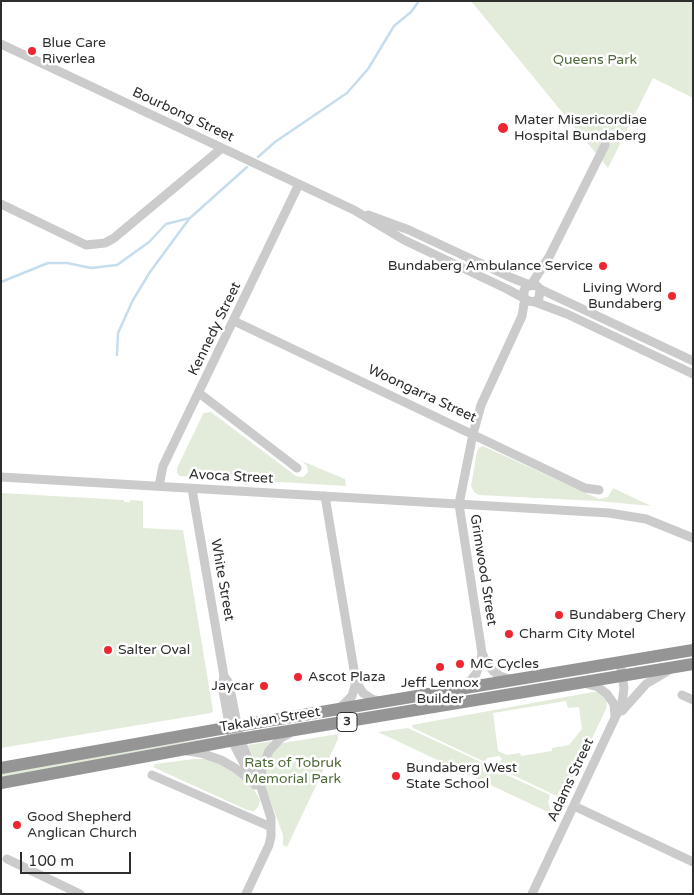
<!DOCTYPE html>
<style>
body{margin:0}
#map{position:relative;width:694px;height:895px;overflow:hidden;background:#fff;font-family:"Varela Round",sans-serif}
canvas{display:block}
.frame{position:absolute;inset:0;border:2px solid #2e2e2e;pointer-events:none}
.scale{position:absolute;left:20px;top:852px;width:111px;height:22px;box-sizing:border-box;border:2px solid #2e2e2e;border-top:0;padding-left:6px;font-size:15px;line-height:18px;white-space:nowrap;color:#2e2e2e;-webkit-text-stroke:4px #fff;paint-order:stroke}
</style>
<div id="map">
<canvas width="694" height="895"></canvas>
<div class="frame"></div>
<div class="scale">100 m</div>
</div>
<script>
const g = document.querySelector('canvas').getContext('2d');
g.lineJoin = 'round';
function fillPath(path, color) {
  g.fillStyle = color;
  g.fill(path, 'evenodd');
}
function toPath(rows) {
  const path = new Path2D();
  for (const r of rows) {
    path.moveTo(r[0], r[1]);
    for (let i = 2; i < r.length; i += 2) path.lineTo(r[i], r[i + 1]);
  }
  return path;
}
function strokePath(path, color, width, dash) {
  g.strokeStyle = color;
  g.lineWidth = width;
  g.lineCap = dash ? 'butt' : 'round';
  g.setLineDash(dash || []);
  g.stroke(path);
}
function drawText(font, color, halo, rows, align = 'center') {
  g.font = font + ' "Varela Round",sans-serif';
  g.lineWidth = 5;
  g.setLineDash([]);
  g.textBaseline = 'middle';
  g.strokeStyle = halo;
  g.fillStyle = color;
  for (const [text, x, y, turn = 0] of rows) {
    g.save();
    g.translate(x, y);
    g.rotate((+turn || 0) * Math.PI / 180);
    g.textAlign = isNaN(turn) ? turn : align;
    if (halo) g.strokeText(text, 0, 0);
    g.fillText(text, 0, 0);
    g.restore();
  }
}
const green = toPath([
 [471,1,693,1,693,98,653,78,608,168],
 [211,412,296,476,303,477,308,472,307,466,302,461,345,479,346,486,180,476,177,473,177,468,202,416,204,413],
 [483,446,599,499,608,497,613,488,651,506,597,501,479,495,474,492,471,486,477,452,479,448],
 [1,493,124,500,124,502,130,502,130,500,143,501,143,528,183,530,213,711,211,713,1,748],
 [593,692,600,692,607,701,606,709,563,799,496,767,502,759,499,756,487,758,485,762,413,728,412,725],
 [566,701,568,708,579,707,582,729,569,745,552,748,552,751,521,756,520,753,507,755,498,751,493,713],
 [408,728,485,764,483,771,489,775,494,769,550,795,548,802,551,811,550,813,378,732],
 [338,734,338,739,287,847,283,845,283,835,264,784,265,770,269,756,278,745,283,743],
 [216,737,1,778,1,773,130,750],
 [272,741,271,742,258,770,248,745],
 [194,759,211,759,244,778,251,785,259,798,260,801,258,807,254,811,247,810,153,767,155,764]
]);
const stream = toPath([
 [258,157,275,142,347,93,368,69,394,26,411,12,419,1],
 [1,282,48,263,67,263,91,268,117,265,149,242,166,224,190,218,247,167],
 [117,355,118,333,133,300,150,272,189,219]
]);
const minor = toPath([
 [1,44,354,210,404,240,507,289,529,301,535,302,539,298,540,289,536,285,528,286,524,290,524,298],
 [1,204,86,245,105,243,114,238,222,148],
 [368,215,409,230,512,278,530,285],
 [531,285,549,257,605,145],
 [540,289,693,361],
 [535,302,567,314,693,374],
 [234,321,585,488,599,490],
 [199,393,297,468],
 [1,477,609,513,646,519,693,538],
 [159,486,163,466,299,184],
 [192,489,224,676,229,683,240,739,262,790,271,818,271,836,269,845,246,894],
 [325,496,356,682,363,693,372,699,379,701],
 [482,653,487,663,493,671,500,676,512,680],
 [224,676,222,685,232,741,255,785],
 [587,684,598,687,607,694,614,704,615,716],
 [459,687,469,682,476,674,481,662,482,653,459,504,473,434,481,405,522,316,525,298],
 [682,695,693,700],
 [340,708,352,696,356,682],
 [622,711,646,684,668,671],
 [187,751,201,753,221,760,235,768,249,779],
 [152,775,271,827],
 [261,783,262,768,269,751,281,738,290,733],
 [574,806,693,862],
 [7,859,80,894],
 [532,894,622,703,624,688,620,662]
]);
const highway = toPath([
 [1,768,237,726,693,650],
 [1,783,240,739,693,664]
]);
const markers = [
 [32,51,5,"#ed2731"],
 [503,128,6,"#ed2731"],
 [603,266,5,"#ed2731"],
 [672,296,5,"#ed2731"],
 [559,615,5,"#ed2731"],
 [509,634,5,"#ed2731"],
 [108,650,5,"#ed2731"],
 [460,664,5,"#ed2731"],
 [440,667,5,"#ed2731"],
 [298,677,5,"#ed2731"],
 [264,686,5,"#ed2731"],
 [396,776,5,"#ed2731"],
 [17,825,5,"#ed2731"]
];
const shields = [
 [347,722,20]
];
const shieldNames = [
 ["3",347,722]
];
const poiNames = [
 ["Blue Care",42,43],
 ["Riverlea",42,59],
 ["Mater Misericordiae",514,120],
 ["Hospital Bundaberg",514,136],
 ["Bundaberg Ambulance Service",593,266,"right"],
 ["Living Word",662,288,"right"],
 ["Bundaberg",662,304,"right"],
 ["Bundaberg Chery",569,615],
 ["Charm City Motel",519,634],
 ["Salter Oval",118,650],
 ["MC Cycles",470,664],
 ["Ascot Plaza",308,677],
 ["Jeff Lennox",440,683,"center"],
 ["Builder",440,699,"center"],
 ["Jaycar",254,686,"right"],
 ["Bundaberg West",406,768],
 ["State School",406,784],
 ["Good Shepherd",27,817],
 ["Anglican Church",27,833]
];
const parkNames = [
 ["Queens Park",595,60],
 ["Rats of Tobruk",293,763],
 ["Memorial Park",293,779]
];
const streetNames = [
 ["Bourbong Street",183,115,25],
 ["Kennedy Street",215,329,-64],
 ["Woongarra Street",422,394,25],
 ["Avoca Street",231,477,3],
 ["Grimwood Street",483,570,81],
 ["White Street",222,580,80],
 ["Takalvan Street",270,720,-9],
 ["Adams Street",571,780,-65]
];
fillPath(green, '#e3ecda');
strokePath(stream, '#c5dded', 2.5);
strokePath(minor, '#cbcbcb', 9);
strokePath(highway, '#959595', 12);
for (const [x, y, r, color] of markers) {
  const dot = new Path2D();
  dot.arc(x, y, r, 0, 2 * Math.PI);
  g.fillStyle = color;
  g.fill(dot);
  strokePath(dot, '#fff', 2);
}
for (const [x, y, w] of shields) {
  const box = new Path2D();
  box.roundRect(x - w / 2, y - 9.5, w, 19, 4);
  g.fillStyle = '#fff';
  g.fill(box);
  strokePath(box, '#2e2e2e', 1);
}
drawText('bold 12px', '#2e2e2e', null, shieldNames);
drawText('14px', '#2e2e2e', '#fff', poiNames, 'left');
drawText('14px', '#4f6b39', '#fff', parkNames);
drawText('14px', '#2e2e2e', '#fff', streetNames);
</script>
